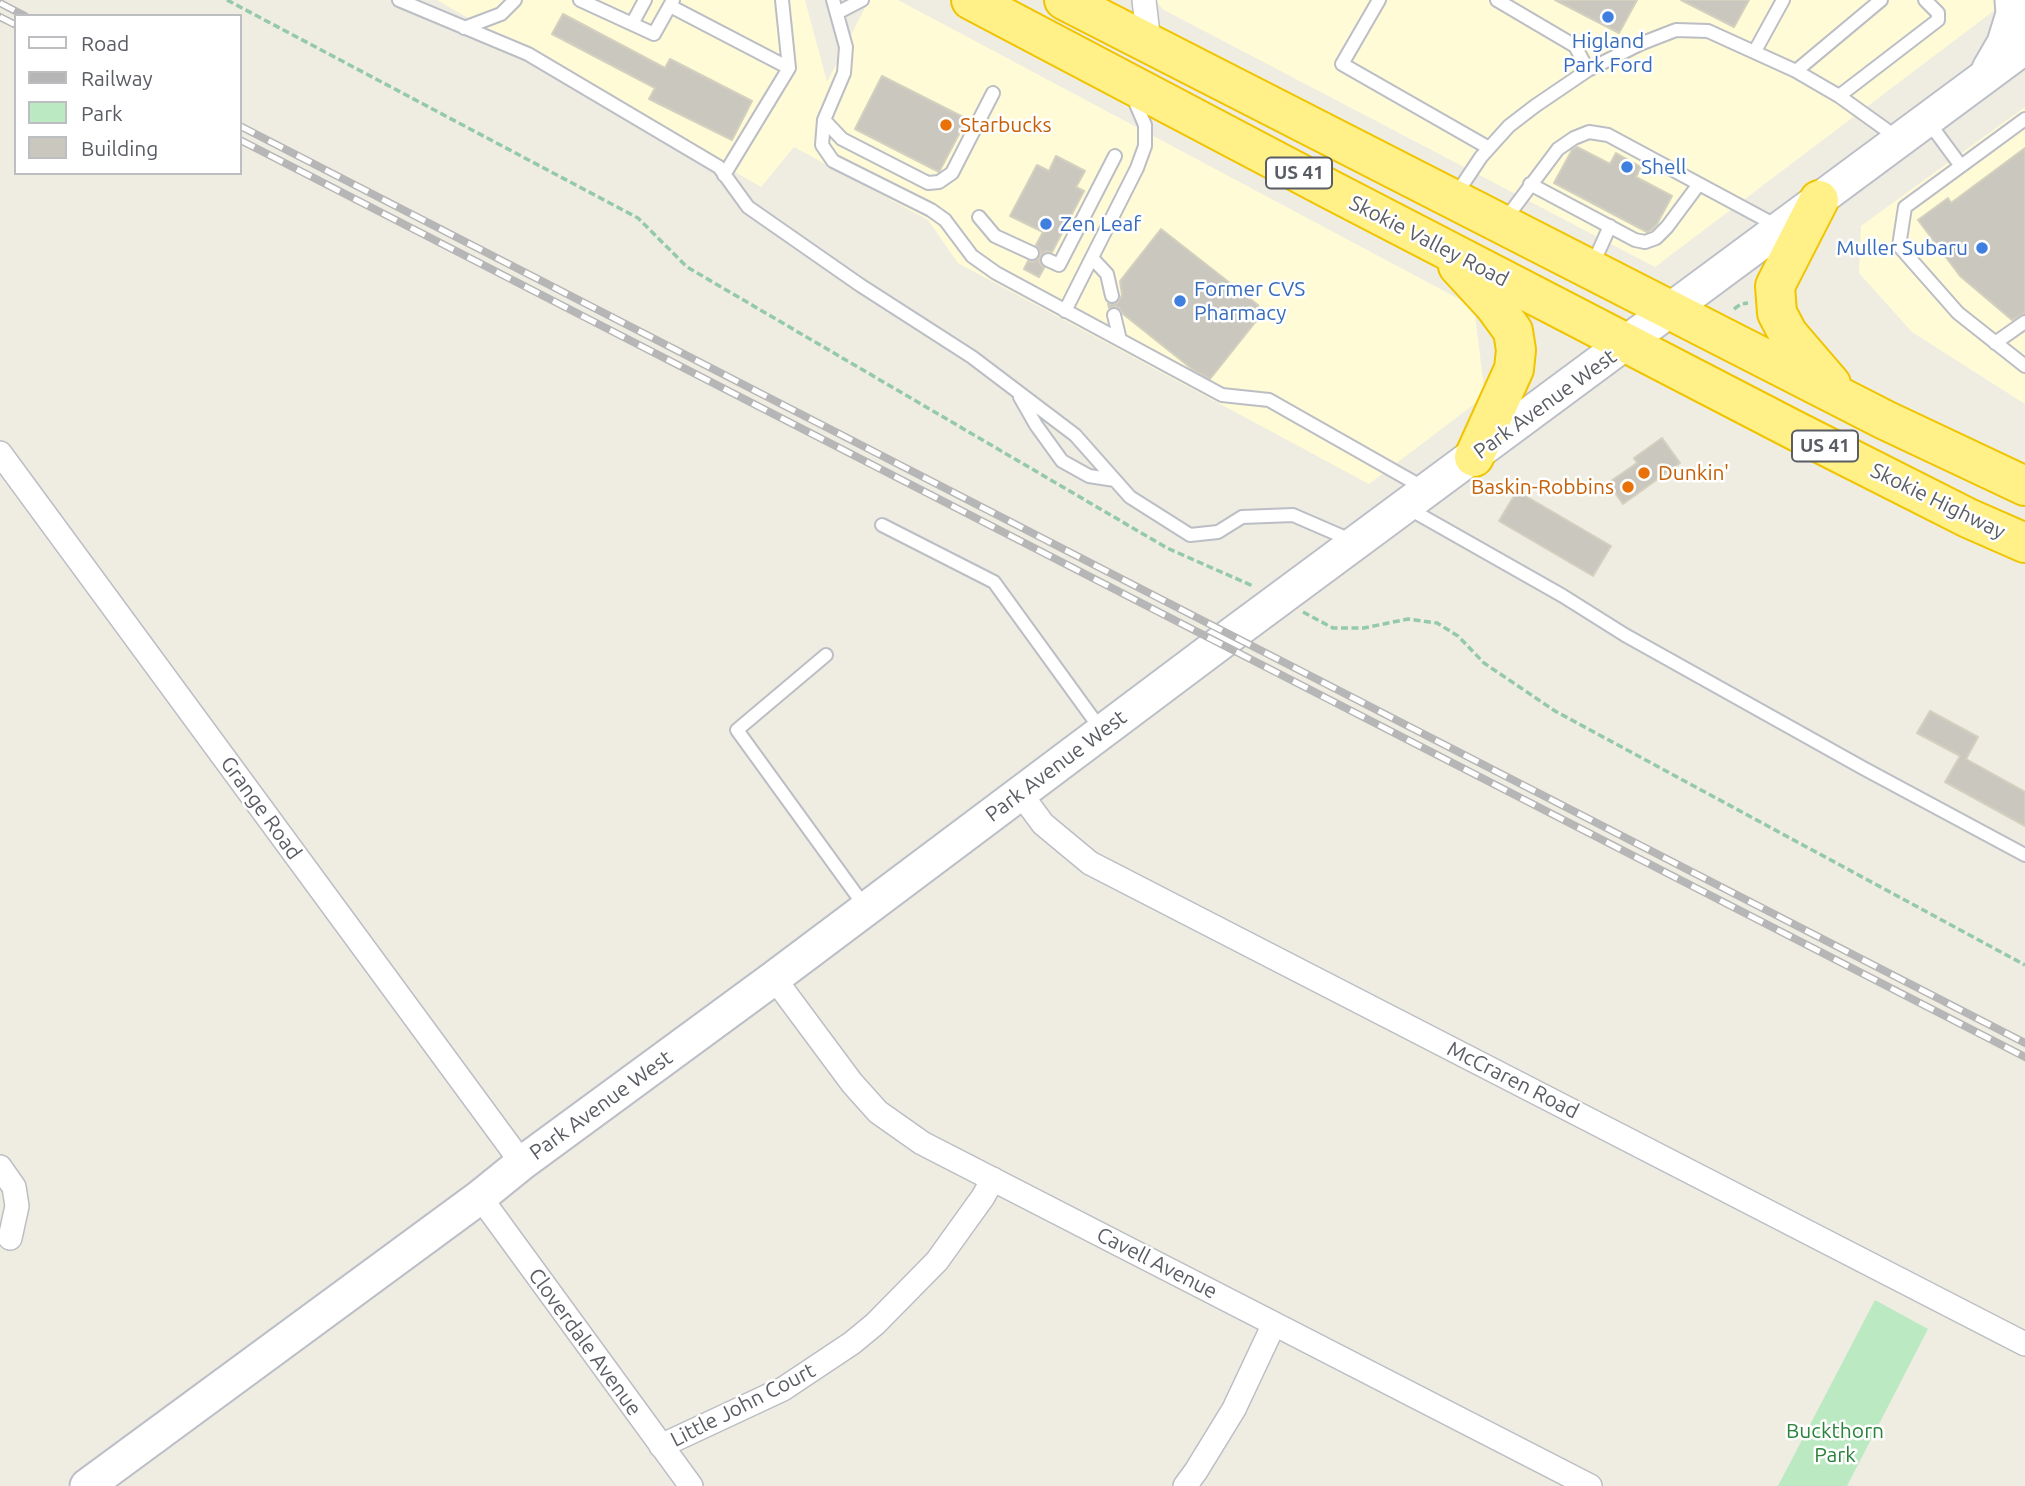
<!DOCTYPE html>
<style>
body{margin:0}
#map{position:relative;width:2025px;height:1486px;overflow:hidden;background:#efede1;font-family:Ubuntu,sans-serif}
canvas{display:block}
.legend{position:absolute;left:14px;top:14px;width:228px;height:161px;box-sizing:border-box;background:#fff;border:2px solid #bdbec1;margin:0;padding:9px 12px;list-style:none;font-size:21px;color:#5a5d64}
.legend li{display:flex;align-items:center;gap:14px;height:35px}
.legend b{width:35px;border:2px solid #bdbec1}
</style>
<div id="map">
<canvas width="2025" height="1486"></canvas>
<ul class="legend">
<li><b style="height:9px;background:#fff"></b>Road</li>
<li><b style="height:9px;background:#b6b6b7"></b>Railway</li>
<li><b style="height:19px;background:#bbe9c1"></b>Park</li>
<li><b style="height:19px;background:#cac7be"></b>Building</li>
</ul>
</div>
<script>
const g = document.querySelector('canvas').getContext('2d');
g.lineJoin = 'round';
function fillPath(path, color) {
  g.fillStyle = color;
  g.fill(path, 'evenodd');
}
function toPath(rows) {
  const path = new Path2D();
  for (const r of rows) {
    path.moveTo(r[0], r[1]);
    for (let i = 2; i < r.length; i += 2) path.lineTo(r[i], r[i + 1]);
  }
  return path;
}
function strokePath(path, color, width, dash) {
  g.strokeStyle = color;
  g.lineWidth = width;
  g.lineCap = dash ? 'butt' : 'round';
  g.setLineDash(dash || []);
  g.stroke(path);
}
function drawText(font, color, halo, rows, align = 'center') {
  g.font = font + ' Ubuntu,sans-serif';
  g.lineWidth = 5;
  g.setLineDash([]);
  g.textBaseline = 'middle';
  g.strokeStyle = halo;
  g.fillStyle = color;
  for (const [text, x, y, turn = 0] of rows) {
    g.save();
    g.translate(x, y);
    g.rotate((+turn || 0) * Math.PI / 180);
    g.textAlign = isNaN(turn) ? turn : align;
    if (halo) g.strokeText(text, 0, 0);
    g.fillText(text, 0, 0);
    g.restore();
  }
}
const commercial = toPath([
 [437,0,805,0,827,82,869,0,898,0,1474,307,1485,396,1369,484,958,263,928,220,794,147,761,187],
 [1154,0,2008,0,1655,267,1164,10],
 [2025,107,2025,404,1912,332,1859,273,1861,226]
]);
const green = toPath([
 [1875,1300,1928,1329,1847,1486,1778,1486]
]);
const building = toPath([
 [1555,0,1637,0,1619,33,1555,0],
 [1681,0,1749,0,1734,27,1681,0],
 [563,14,665,68,670,59,752,101,732,140,649,99,655,88,552,34,563,14],
 [882,76,967,119,939,172,855,129,882,76],
 [1577,147,1610,164,1616,153,1641,167,1636,177,1672,196,1657,224,1651,230,1647,232,1554,183,1572,150,1577,147],
 [2025,148,2025,313,2012,320,1960,276,1918,220,1948,198,1951,203,2025,148],
 [1056,156,1085,171,1076,187,1084,191,1052,252,1046,251,1040,256,1039,262,1044,268,1039,277,1024,269,1028,261,1033,262,1040,257,1041,252,1036,245,1043,232,1010,216,1037,165,1049,171,1056,156],
 [1161,229,1258,305,1261,315,1210,379,1192,369,1123,314,1120,309,1116,306,1109,308,1108,304,1117,303,1122,295,1120,281,1161,229],
 [1662,438,1680,463,1623,504,1608,483,1637,463,1634,458,1662,438],
 [1517,491,1611,546,1593,576,1499,521,1517,491],
 [1930,711,1978,737,1966,759,2025,792,2025,826,1945,782,1960,756,1917,733,1930,711]
]);
const path = toPath([
 [227,0,638,218,687,267,1167,548,1253,586],
 [1734,309,1741,304,1748,303],
 [1303,612,1333,628,1364,628,1408,619,1437,623,1458,636,1484,663,1555,711,2025,965]
]);
const lane = toPath([
 [399,0,528,54,719,167,748,207,860,285,972,357,1075,435,1130,497,1190,535,1218,532,1242,517,1293,515,1353,541],
 [580,0,654,34,673,0],
 [833,0,846,47,844,73,824,120,822,145,833,161,931,210,945,220,972,256,996,273,1222,395,1269,400,1424,488],
 [1379,0,1342,64,1489,148],
 [1497,0,1575,46,1588,70],
 [670,6,789,68],
 [837,13,862,0],
 [632,24,645,0],
 [464,28,501,14,515,0],
 [1755,51,1783,0],
 [1796,71,1881,0],
 [1839,96,1938,20,1938,13,1925,0],
 [824,120,842,139,928,183,939,182,952,173,993,93],
 [1927,120,1961,166,1905,207,1899,246,1958,313,2025,366],
 [1961,166,2025,119],
 [724,175,789,68,782,0],
 [1530,184,1635,240,1645,242,1656,238,1667,227,1699,184],
 [1455,196,1481,157,1509,126,1535,106,1588,70,1640,44,1676,30,1708,31,1796,71,1839,96,1899,139],
 [979,217,995,236,1032,253],
 [1504,221,1558,149,1574,138,1589,132,1608,135,1779,227],
 [1092,258,1107,274,1112,296],
 [1048,260,1059,265,1115,156],
 [1592,266,1610,226],
 [1065,311,1137,168,1145,146,1145,125,1133,97],
 [1114,315,1120,340],
 [1995,343,2025,322],
 [1020,397,1036,425,1062,461,1089,476,1115,480],
 [1406,507,1563,596,1625,635,1863,768,2025,855],
 [882,525,994,582,1102,731],
 [826,655,737,730,866,908]
]);
const street = toPath([
 [1144,0,1149,43],
 [0,453,522,1163],
 [1020,793,1043,824,1090,863,2025,1344],
 [774,978,852,1083,878,1112,922,1143,1590,1486],
 [0,1167,14,1187,17,1206,10,1238],
 [480,1197,691,1486],
 [661,1446,783,1389,852,1343,875,1324,937,1261,983,1197,993,1179],
 [1185,1486,1196,1471,1234,1409,1274,1324]
]);
const secondary = toPath([
 [1989,69,2004,43,2013,14,2012,0],
 [87,1486,480,1197,522,1163,774,978,1231,635,2025,47]
]);
const highway = toPath([
 [971,0,1335,192,1796,431,1968,518,2025,543],
 [1064,0,1885,420,2025,486],
 [1819,200,1775,286,1777,313,1788,334,1831,384],
 [1458,266,1494,305,1513,331,1516,350,1514,369,1474,457]
]);
const rail = toPath([
 [0,3,25,16],
 [0,17,16,25],
 [240,126,2025,1043],
 [240,140,2025,1057]
]);
const markers = [
 [1608,17,7,"#3f7fe0"],
 [946,125,7,"#e8710a"],
 [1627,167,7,"#3f7fe0"],
 [1046,224,7,"#3f7fe0"],
 [1982,248,7,"#3f7fe0"],
 [1180,301,7,"#3f7fe0"],
 [1644,473,7,"#e8710a"],
 [1628,487,7,"#e8710a"]
];
const shields = [
 [1299,173,66],
 [1825,446,66]
];
const shieldNames = [
 ["US 41",1299,173],
 ["US 41",1825,446]
];
const shopNames = [
 ["Higland",1608,41,"center"],
 ["Park Ford",1608,65,"center"],
 ["Shell",1641,167],
 ["Zen Leaf",1060,224],
 ["Muller Subaru",1968,248,"right"],
 ["Former CVS",1194,289],
 ["Pharmacy",1194,313]
];
const foodNames = [
 ["Starbucks",960,125],
 ["Dunkin'",1658,473],
 ["Baskin-Robbins",1614,487,"right"]
];
const streetNames = [
 ["Skokie Valley Road",1429,241,27],
 ["Park Avenue West",1545,404,-36],
 ["Skokie Highway",1938,501,26],
 ["Park Avenue West",1056,766,-37],
 ["Grange Road",261,808,54],
 ["McCraren Road",1513,1080,27],
 ["Park Avenue West",601,1105,-36],
 ["Cavell Avenue",1157,1263,27],
 ["Cloverdale Avenue",585,1342,54],
 ["Little John Court",743,1405,-27]
];
const parkNames = [
 ["Buckthorn",1835,1431],
 ["Park",1835,1455]
];
fillPath(commercial, '#fffbd6');
fillPath(green, '#bbe9c1');
fillPath(building, '#cac7be');
strokePath(building, '#d4d0bf', 2);
strokePath(lane, '#bcbec5', 16);
strokePath(street, '#bcbec5', 26);
strokePath(secondary, '#bcbfc7', 37);
strokePath(highway, '#f0c400', 42);
strokePath(path, '#94caab', 3.5, [7, 3.5]);
strokePath(lane, '#fff', 12);
strokePath(street, '#fff', 23);
strokePath(secondary, '#fff', 33);
strokePath(highway, '#fff088', 38);
strokePath(rail, '#b6b6b7', 8);
strokePath(rail, '#fff', 5, [16]);
for (const [x, y, r, color] of markers) {
  const dot = new Path2D();
  dot.arc(x, y, r, 0, 2 * Math.PI);
  g.fillStyle = color;
  g.fill(dot);
  strokePath(dot, '#fff', 2.5);
}
for (const [x, y, w] of shields) {
  const box = new Path2D();
  box.roundRect(x - w / 2, y - 15.5, w, 31, 5);
  g.fillStyle = '#fff';
  g.fill(box);
  strokePath(box, '#5a5d64', 2);
}
drawText('bold 19px', '#5a5d64', null, shieldNames);
drawText('21px', '#366cbe', '#fff', shopNames, 'left');
drawText('21px', '#c56008', '#fff', foodNames, 'left');
drawText('21px', '#5a5d64', '#fff', streetNames);
drawText('21px', '#2b823a', '#fff', parkNames);
</script>
